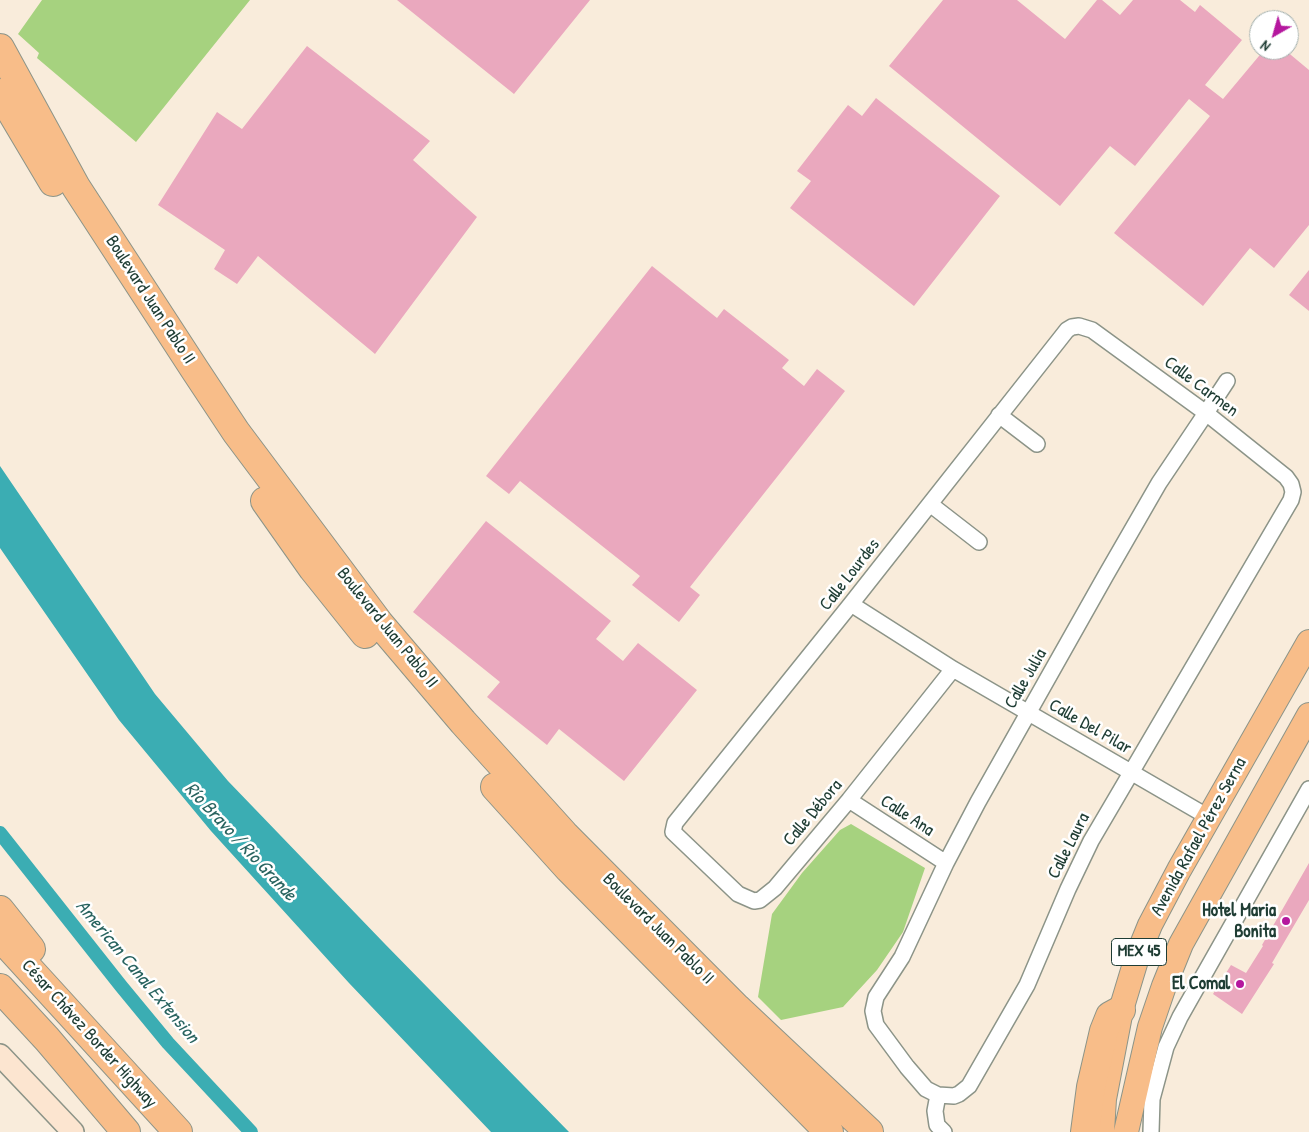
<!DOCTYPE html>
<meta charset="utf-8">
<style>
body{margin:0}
#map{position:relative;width:1309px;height:1132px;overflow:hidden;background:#f9ecdb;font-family:"Patrick Hand",sans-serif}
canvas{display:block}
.north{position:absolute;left:1249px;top:10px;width:50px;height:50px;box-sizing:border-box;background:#fff;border:1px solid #a5b1ae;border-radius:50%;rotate:218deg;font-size:14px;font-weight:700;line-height:20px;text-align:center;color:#1f3d34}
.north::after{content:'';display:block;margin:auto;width:18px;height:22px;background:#b5179e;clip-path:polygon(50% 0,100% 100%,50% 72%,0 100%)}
</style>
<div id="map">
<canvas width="1309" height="1132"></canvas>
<div class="north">N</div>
</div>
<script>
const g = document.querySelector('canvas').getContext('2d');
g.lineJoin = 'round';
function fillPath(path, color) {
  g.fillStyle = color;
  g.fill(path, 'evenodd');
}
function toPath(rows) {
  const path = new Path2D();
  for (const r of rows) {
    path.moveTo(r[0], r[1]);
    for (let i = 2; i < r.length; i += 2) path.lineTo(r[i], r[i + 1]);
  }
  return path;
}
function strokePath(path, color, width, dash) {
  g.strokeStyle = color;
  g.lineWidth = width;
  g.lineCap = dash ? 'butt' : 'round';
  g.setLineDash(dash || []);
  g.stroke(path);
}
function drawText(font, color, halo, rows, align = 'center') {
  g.font = font + ' "Patrick Hand",sans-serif';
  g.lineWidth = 5;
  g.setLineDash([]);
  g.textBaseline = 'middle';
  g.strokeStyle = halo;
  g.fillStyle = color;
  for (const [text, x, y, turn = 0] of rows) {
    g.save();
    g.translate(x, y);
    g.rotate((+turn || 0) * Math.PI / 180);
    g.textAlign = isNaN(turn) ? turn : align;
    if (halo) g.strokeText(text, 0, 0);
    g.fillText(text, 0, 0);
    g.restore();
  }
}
const green = toPath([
 [42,0,250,0,136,142,37,58,39,53,18,34],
 [851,824,925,868,903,932,877,970,843,1007,781,1020,758,997,772,914,802,873,840,830]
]);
const water = toPath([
 [0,466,155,694,228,781,384,943,569,1132,491,1132,349,983,211,831,119,720,0,548]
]);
const canal = toPath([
 [0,833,121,986,168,1043,251,1132]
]);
const building = toPath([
 [397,0,590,0,514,94],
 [943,0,1017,0,1065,39,1097,0,1102,0,1120,15,1133,0,1180,0,1195,12,1200,5,1242,40,1205,85,1223,99,1264,50,1285,50,1309,70,1309,225,1274,268,1250,248,1203,306,1114,233,1210,116,1189,99,1135,166,1110,146,1060,206,889,66],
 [307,46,430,141,413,160,477,217,375,354,258,256,237,284,214,269,225,250,158,205,217,112,242,129],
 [876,98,1000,196,914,306,790,208,811,181,797,171,848,105,862,116],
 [652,266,717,318,724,309,789,360,782,368,804,386,817,369,845,391,690,587,700,595,679,622,632,585,640,576,520,481,509,494,486,476],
 [1309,270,1309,311,1289,295],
 [486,521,611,621,596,639,623,661,638,643,697,690,624,781,559,729,547,745,487,697,500,682,413,612],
 [1309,863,1309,900,1272,963,1274,964,1242,1014,1213,994,1231,965,1246,973,1263,946,1262,945]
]);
const street = toPath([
 [999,415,1037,444],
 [930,504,979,542],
 [851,604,953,669,1210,818],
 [953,669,849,800,775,888,760,900,754,901,738,894,673,832,675,823,851,604,1067,330,1072,327,1079,326,1092,330,1206,413,1286,477,1291,484,1293,492,1291,500,1091,841,1068,889,1027,985,969,1086,959,1094,954,1096,938,1095,926,1089,907,1067,876,1025,873,1011,876,997,902,957,946,863,978,802,1106,575,1159,483,1206,413,1227,381],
 [849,800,946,863],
 [1150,1091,1152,1099,1151,1132],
 [938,1095,935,1111,937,1125,944,1132],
 [1152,1099,1166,1047,1180,1017,1309,789]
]);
const secondary = toPath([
 [0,1055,73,1132]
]);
const primary = toPath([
 [1102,1132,1104,1099,1121,1010,1137,957,1150,925,1179,870,1309,642],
 [1126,1132,1150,1027,1164,986,1181,944,1309,715]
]);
const highway = toPath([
 [0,48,76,187,195,370,236,432,379,623,463,722,564,834,737,1008,869,1132],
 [0,93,53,182],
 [265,501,313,569,365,634],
 [495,787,569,869,829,1132],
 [0,910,31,949],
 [0,937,178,1132],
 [0,988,47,1039,126,1132],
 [1085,1132,1091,1087,1104,1031,1110,1016,1121,1010]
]);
const markers = [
 [1286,921,5,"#b5179e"],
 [1240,984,5,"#b5179e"]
];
const shields = [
 [1139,952,55]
];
const shieldNames = [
 ["MEX 45",1139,952]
];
const streetNames = [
 ["Boulevard Juan Pablo II",150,300,57],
 ["Calle Carmen",1201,387,37],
 ["Calle Lourdes",850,575,-52],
 ["Boulevard Juan Pablo II",387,628,51],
 ["Calle Julia",1026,679,-60],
 ["Calle Del Pilar",1090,727,30],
 ["Calle Débora",813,813,-50],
 ["Calle Ana",907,816,33],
 ["Avenida Rafael Pérez Serna",1199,837,-61],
 ["Calle Laura",1069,846,-63],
 ["Boulevard Juan Pablo II",658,929,45],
 ["César Chávez Border Highway",89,1034,48]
];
const poiNames = [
 ["Hotel Maria",1276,911],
 ["Bonita",1276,932],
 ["El Comal",1230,984]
];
const waterNames = [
 ["Río Bravo / Rio Grande",240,842,47],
 ["American Canal Extension",137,972,50]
];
fillPath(green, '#a6d27f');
fillPath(water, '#3badb3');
strokePath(canal, '#3badb3', 14);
fillPath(building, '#eaa8be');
strokePath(street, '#8c9488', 18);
strokePath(secondary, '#8c9488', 24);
strokePath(primary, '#8c9488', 26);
strokePath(highway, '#8c9488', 30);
strokePath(street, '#fff', 15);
strokePath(secondary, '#fce5d0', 21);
strokePath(primary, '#f8bd89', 24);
strokePath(highway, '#f8bd89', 28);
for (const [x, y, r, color] of markers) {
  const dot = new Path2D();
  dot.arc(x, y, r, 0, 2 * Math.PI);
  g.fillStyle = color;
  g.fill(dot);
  strokePath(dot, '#fff', 2);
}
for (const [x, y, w] of shields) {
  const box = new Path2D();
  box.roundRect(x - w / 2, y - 13.5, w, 27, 4);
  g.fillStyle = '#fff';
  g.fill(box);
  strokePath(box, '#1f3d34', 1);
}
drawText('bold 16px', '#1f3d34', null, shieldNames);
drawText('18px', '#1f3d34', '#fff', streetNames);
drawText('bold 18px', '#1f3d34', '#fff', poiNames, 'right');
drawText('italic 19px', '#296460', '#fff', waterNames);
</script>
